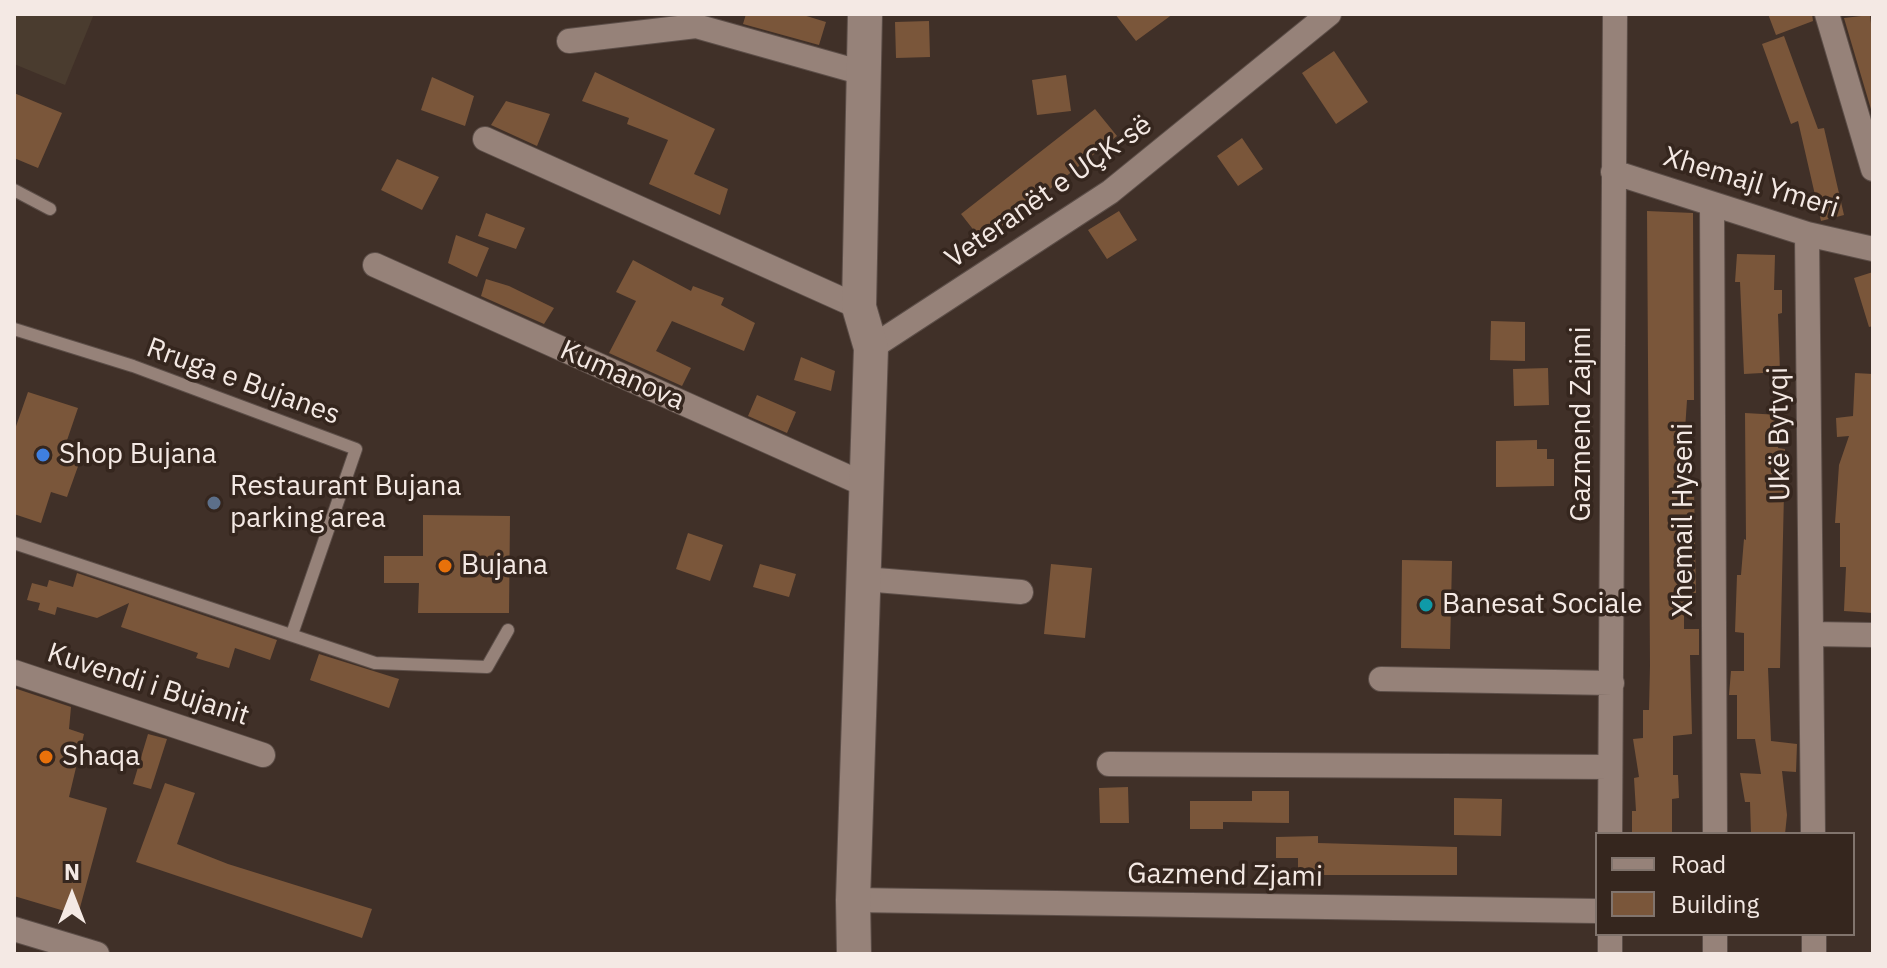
<!DOCTYPE html>
<meta charset="utf-8">
<style>
body{margin:0}
#map{position:relative;width:1887px;height:968px;overflow:hidden;background:#403028;font-family:"IBM Plex Sans",sans-serif}
canvas{display:block}
.frame{position:absolute;inset:0;border:16px solid #f4e9e4;pointer-events:none}
.legend{position:absolute;left:1595px;top:832px;width:260px;height:104px;box-sizing:border-box;background:#35261e;border:2px solid #81746d;margin:0;padding:10px 14px;list-style:none;font-size:24px;color:#f4e9e4}
.legend li{display:flex;align-items:center;gap:16px;height:40px}
.legend b{width:40px;border:2px solid #81746d}
.north{position:absolute;left:32px;top:856px;width:80px;height:80px;-webkit-text-stroke:6px #35261e;paint-order:stroke;rotate:0deg;font-size:22px;font-weight:700;line-height:32px;text-align:center;color:#f4e9e4}
.north::after{content:'';display:block;margin:auto;width:28px;height:36px;background:#f4e9e4;clip-path:polygon(50% 0,100% 100%,50% 72%,0 100%)}
</style>
<div id="map">
<canvas width="1887" height="968"></canvas>
<div class="frame"></div>
<ul class="legend">
<li><b style="height:10px;background:#968279"></b>Road</li>
<li><b style="height:22px;background:#7a563a"></b>Building</li>
</ul>
<div class="north">N</div>
</div>
<script>
const g = document.querySelector('canvas').getContext('2d');
g.lineJoin = 'round';
function fillPath(path, color) {
  g.fillStyle = color;
  g.fill(path, 'evenodd');
}
function toPath(rows) {
  const path = new Path2D();
  for (const r of rows) {
    path.moveTo(r[0], r[1]);
    for (let i = 2; i < r.length; i += 2) path.lineTo(r[i], r[i + 1]);
  }
  return path;
}
function strokePath(path, color, width, dash) {
  g.strokeStyle = color;
  g.lineWidth = width;
  g.lineCap = dash ? 'butt' : 'round';
  g.setLineDash(dash || []);
  g.stroke(path);
}
function drawText(font, color, halo, rows, align = 'center') {
  g.font = font + ' "IBM Plex Sans",sans-serif';
  g.lineWidth = 7;
  g.setLineDash([]);
  g.textBaseline = 'middle';
  g.strokeStyle = halo;
  g.fillStyle = color;
  for (const [text, x, y, turn = 0] of rows) {
    g.save();
    g.translate(x, y);
    g.rotate((+turn || 0) * Math.PI / 180);
    g.textAlign = isNaN(turn) ? turn : align;
    if (halo) g.strokeText(text, 0, 0);
    g.fillText(text, 0, 0);
    g.restore();
  }
}
const commercial = toPath([
 [14,14,94,14,65,85,14,64]
]);
const building = toPath([
 [746,14,800,14,826,22,819,45,743,24],
 [1115,14,1173,14,1136,41],
 [1768,14,1812,14,1813,21,1776,35],
 [1870,15,1873,40,1873,116,1844,18],
 [929,21,930,57,896,58,895,22],
 [1784,36,1818,129,1824,128,1844,215,1821,221,1798,121,1791,124,1762,44],
 [1334,51,1368,102,1336,124,1302,73],
 [595,72,715,129,694,174,728,189,720,215,649,184,668,140,627,124,629,118,582,101],
 [1066,75,1071,111,1037,115,1032,80],
 [432,77,474,96,465,126,421,110],
 [14,93,62,113,38,168,14,158],
 [506,101,550,114,537,146,491,125],
 [1095,109,1117,136,983,242,961,214],
 [1242,138,1263,169,1238,186,1217,156],
 [397,159,439,177,422,210,381,190],
 [1119,211,1137,240,1107,259,1088,230],
 [1647,211,1693,213,1694,400,1687,400,1681,490,1694,490,1696,593,1684,593,1684,629,1699,629,1699,655,1690,655,1692,734,1673,736,1673,775,1678,775,1679,798,1672,799,1672,834,1632,834,1632,811,1636,811,1634,778,1639,777,1633,739,1643,738,1643,710,1649,710,1650,666],
 [486,213,525,228,516,249,478,236],
 [456,235,489,248,477,277,448,263],
 [1737,254,1775,255,1774,290,1782,290,1782,313,1778,314,1780,372,1744,374,1740,282,1735,282],
 [633,260,691,291,693,286,724,298,721,305,755,323,744,351,672,321,656,351,691,368,682,386,609,353,636,301,616,292],
 [1873,272,1873,326,1869,327,1854,278],
 [486,279,509,286,554,308,544,324,481,296],
 [1491,321,1525,322,1525,361,1490,360],
 [801,357,835,371,831,391,794,380],
 [1548,368,1549,405,1514,406,1513,369],
 [1855,373,1873,374,1873,613,1844,611,1846,567,1840,567,1840,523,1835,523,1839,465,1849,436,1837,437,1836,418,1853,416],
 [28,392,78,408,63,452,81,458,67,497,51,492,41,523,14,514,14,432],
 [757,395,796,412,787,433,748,416],
 [1745,413,1780,415,1778,448,1785,449,1780,668,1768,668,1771,741,1797,744,1796,772,1782,771,1787,815,1785,834,1751,834,1750,802,1745,802,1740,773,1761,774,1755,739,1737,739,1737,695,1729,695,1731,671,1744,671,1744,633,1735,632,1737,575,1741,575,1744,539,1746,540],
 [1537,440,1537,449,1547,449,1547,459,1554,459,1554,486,1496,487,1496,441],
 [423,515,510,516,509,613,418,613,419,583,384,583,384,556,423,556],
 [688,533,723,545,710,581,676,569],
 [1402,560,1452,561,1450,649,1401,648],
 [760,564,796,574,789,597,753,587],
 [1051,564,1092,568,1085,638,1044,634],
 [77,573,277,640,270,660,235,648,229,668,196,658,198,653,121,627,129,603,97,618,57,607,55,615,38,610,40,603,27,600,32,583,47,587,49,580,73,587],
 [319,654,399,679,389,708,310,680],
 [14,688,71,707,69,729,84,734,69,797,107,808,78,915,14,896],
 [148,734,167,739,151,789,133,784],
 [165,783,195,793,177,844,228,864,372,909,362,938,136,862],
 [1128,787,1129,823,1100,823,1099,788],
 [1252,791,1289,791,1289,823,1223,822,1223,829,1190,829,1190,801,1252,801],
 [1454,798,1502,799,1501,836,1454,835],
 [1318,836,1318,843,1457,847,1457,875,1298,875,1298,858,1276,858,1276,837]
]);
const lane = toPath([
 [14,190,50,209],
 [14,329,133,366,356,449,292,634],
 [14,543,375,663,487,667,508,630]
]);
const street = toPath([
 [1827,14,1873,169],
 [569,41,696,26,863,73],
 [485,139,859,307],
 [1613,172,1807,234,1873,249],
 [1712,205,1715,834],
 [1807,234,1813,834],
 [375,265,868,486],
 [871,348,1110,192,1329,14],
 [864,579,1021,592],
 [1813,634,1873,635],
 [14,672,263,755],
 [1381,679,1612,683],
 [1109,764,1610,767],
 [1610,834,1615,14],
 [853,900,1597,911],
 [14,929,97,954],
 [1715,934,1715,954],
 [1814,934,1814,954],
 [1610,954,1610,934]
]);
const secondary = toPath([
 [854,954,853,900,871,348,859,307,865,14]
]);
const markers = [
 [43,455,8,"#3f7fe0"],
 [214,503,8,"#5c6f8a"],
 [445,566,8,"#e8710a"],
 [1426,605,8,"#0f9aa8"],
 [46,757,8,"#e8710a"]
];
const streetNames = [
 ["Xhemajl Ymeri",1751,183,17],
 ["Veteranët e UÇK-së",1049,192,-35],
 ["Kumanova",622,376,24],
 ["Rruga e Bujanes",243,382,20],
 ["Gazmend Zajmi",1582,424,-90],
 ["Ukë Bytyqi",1780,434,-91],
 ["Xhemail Hyseni",1684,520,-90],
 ["Kuvendi i Bujanit",148,685,18],
 ["Gazmend Zjami",1225,876,1]
];
const poiNames = [
 ["Shop Bujana",59,455],
 ["Restaurant Bujana",230,487],
 ["parking area",230,519],
 ["Bujana",461,566],
 ["Banesat Sociale",1442,605],
 ["Shaqa",62,757]
];
fillPath(commercial, '#4a3c2f');
fillPath(building, '#7a563a');
strokePath(lane, '#5c4e48', 14);
strokePath(street, '#5c4e48', 26);
strokePath(secondary, '#5c4e48', 36);
strokePath(lane, '#968279', 12);
strokePath(street, '#968279', 24);
strokePath(secondary, '#968279', 34);
for (const [x, y, r, color] of markers) {
  const dot = new Path2D();
  dot.arc(x, y, r, 0, 2 * Math.PI);
  g.fillStyle = color;
  g.fill(dot);
  strokePath(dot, '#35261e', 3);
}
drawText('28px', '#f4e9e4', '#35261e', streetNames);
drawText('28px', '#f4e9e4', '#35261e', poiNames, 'left');
</script>
